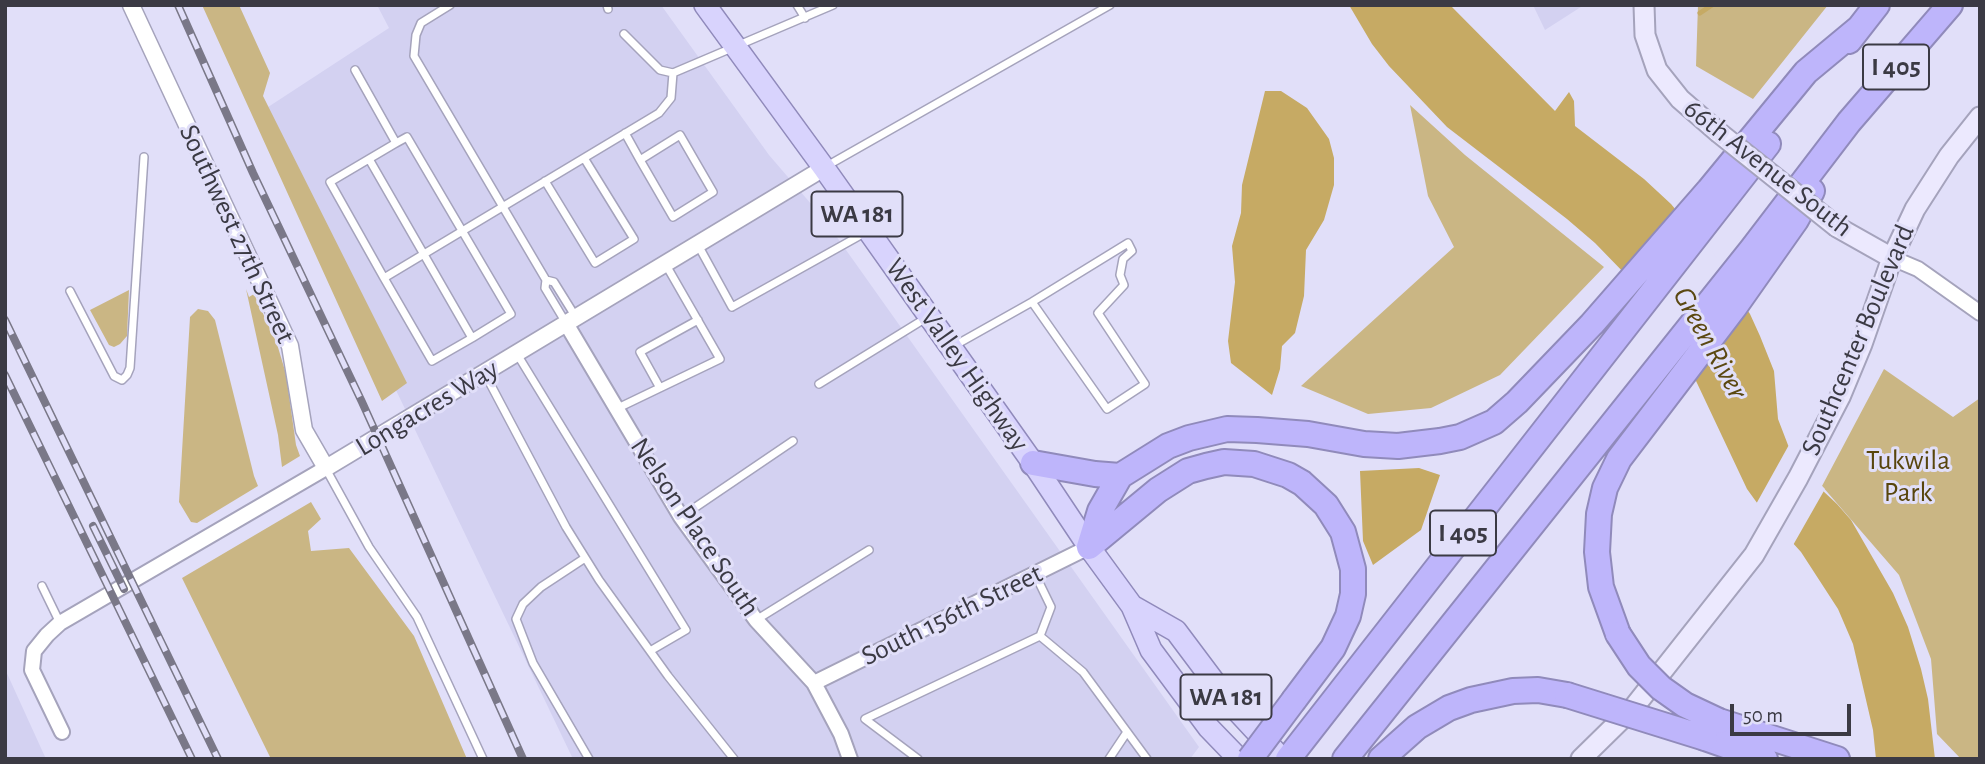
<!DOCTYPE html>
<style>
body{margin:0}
#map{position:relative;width:1985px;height:764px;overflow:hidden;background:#e1dff9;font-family:"Alegreya Sans",sans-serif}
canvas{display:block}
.frame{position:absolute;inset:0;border:7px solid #3b3a44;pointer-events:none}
.scale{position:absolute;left:1730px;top:704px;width:121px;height:32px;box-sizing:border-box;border:4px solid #3b3a44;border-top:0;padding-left:9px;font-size:21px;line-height:24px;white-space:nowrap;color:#3b3a44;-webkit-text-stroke:5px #e1dff9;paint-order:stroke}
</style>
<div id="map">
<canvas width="1985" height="764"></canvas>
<div class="frame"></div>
<div class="scale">50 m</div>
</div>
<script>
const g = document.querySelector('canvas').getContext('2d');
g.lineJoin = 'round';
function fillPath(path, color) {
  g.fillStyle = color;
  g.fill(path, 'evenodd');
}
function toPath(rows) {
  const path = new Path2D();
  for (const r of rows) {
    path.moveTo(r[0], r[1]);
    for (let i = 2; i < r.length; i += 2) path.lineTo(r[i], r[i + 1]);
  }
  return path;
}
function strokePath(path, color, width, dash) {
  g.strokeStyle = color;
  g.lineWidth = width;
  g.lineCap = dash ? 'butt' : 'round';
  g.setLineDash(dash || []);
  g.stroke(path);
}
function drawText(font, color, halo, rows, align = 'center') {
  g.font = font + ' "Alegreya Sans",sans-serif';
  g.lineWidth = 6;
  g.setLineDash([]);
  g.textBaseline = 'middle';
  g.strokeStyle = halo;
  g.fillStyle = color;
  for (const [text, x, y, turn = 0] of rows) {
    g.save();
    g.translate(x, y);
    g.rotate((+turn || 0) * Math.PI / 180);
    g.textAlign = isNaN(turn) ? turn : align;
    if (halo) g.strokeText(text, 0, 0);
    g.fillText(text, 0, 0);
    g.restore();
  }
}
const built = toPath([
 [377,5,661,5,769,155,824,219,1199,747,1190,759,573,759,262,111,389,28],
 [1533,5,1584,5,1545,30],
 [5,669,46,759,5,759]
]);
const green = toPath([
 [202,5,239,5,270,73,263,96,407,383,382,401],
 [1698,5,1828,5,1753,99,1696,66],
 [1410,105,1465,155,1604,267,1500,375,1431,408,1368,414,1301,386,1454,247,1428,196],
 [246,289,249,297,254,294,277,344,286,374,296,445,300,456,282,467,278,435],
 [129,290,127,336,120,344,114,347,109,345,90,310],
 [198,309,208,311,215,320,254,476,258,486,197,523,191,522,179,502,190,317],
 [1884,369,1953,417,1980,398,1980,759,1961,759,1937,734,1931,659,1899,575,1822,486],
 [311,502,321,519,308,531,311,551,349,548,414,636,467,759,271,759,182,578]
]);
const water = toPath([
 [1349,5,1450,5,1555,111,1569,92,1574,101,1575,126,1644,179,1671,204,1695,233,1750,314,1760,336,1774,371,1778,419,1788,445,1808,477,1837,504,1851,520,1893,593,1908,627,1921,669,1928,699,1935,759,1876,759,1873,730,1853,644,1838,609,1801,552,1760,507,1747,489,1680,347,1628,277,1595,243,1567,219,1447,127,1389,66,1372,44],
 [1265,91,1281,91,1307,108,1329,139,1334,158,1334,185,1324,220,1306,250,1304,296,1295,333,1282,346,1280,369,1272,395,1231,363,1228,341,1235,282,1232,246,1241,213,1242,185],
 [1419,468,1440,475,1421,530,1373,565,1363,541,1360,471]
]);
const pier = toPath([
 [1697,231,1726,271,1677,349,1649,308,1621,275],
 [1790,443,1811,475,1825,489,1792,547,1755,506]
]);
const stream = toPath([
 [1700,13,1712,5]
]);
const service = toPath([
 [450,5,421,23,416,35,414,56,546,280,545,288,566,323],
 [607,5,608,9],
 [797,5,805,18],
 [624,34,660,70,673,73,833,5],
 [355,70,396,143,330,182,384,278,659,113,671,98,673,73],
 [625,133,640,160,673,217,713,192,680,135,640,160],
 [396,143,407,137,511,314,472,338],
 [369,159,472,338,432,361,384,278],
 [825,167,1110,5],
 [545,181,595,263,634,239,584,158],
 [698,245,732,307,868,231],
 [546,280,554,282,577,319],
 [70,291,114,376,122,380,127,375,130,368,144,157],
 [952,347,1032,302,1128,243,1132,251,1123,259,1120,275,1124,285,1098,313,1145,384,1107,409,1032,302],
 [517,354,686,630,650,651],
 [485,374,566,527,599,580,668,676,734,759],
 [819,384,926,318],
 [660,388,640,352,698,320],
 [618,408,720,359,666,265],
 [326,469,369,547,417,617,483,759],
 [681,517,793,441],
 [585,558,541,587,523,604,516,619,533,663,589,759],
 [42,586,60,623],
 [756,620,869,550],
 [1040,636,1083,672,1147,759],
 [918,759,865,719,1040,636,1051,607,1035,574],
 [1109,759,1127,732]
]);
const minor = toPath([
 [1892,258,1918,269,1980,313],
 [567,325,681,517,756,620,814,683,841,734,850,759],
 [814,683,1089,547],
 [62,732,32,670,34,651,47,635,60,623,326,468]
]);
const tertiary = toPath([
 [131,5,290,346,304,430,326,468,824,168]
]);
const secondary = toPath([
 [1644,5,1645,35,1657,70,1680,99,1718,132],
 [1837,227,1892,258],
 [1581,759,1634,707,1754,555,1798,478,1840,397,1862,344,1892,258,1915,209,1949,156,1980,117]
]);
const primary = toPath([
 [705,5,824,168,1033,463,1089,547,1132,606,1151,650,1209,728,1239,759],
 [1132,606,1176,631,1230,703,1282,759]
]);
const motorway = toPath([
 [1849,41,1877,5],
 [1033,463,1095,474,1120,476],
 [1089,547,1100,511,1120,476,1168,446,1189,438,1227,429,1257,430,1308,434,1364,444,1398,446,1440,441,1460,437,1494,422,1517,402,1592,324,1709,190,1806,72,1859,28],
 [1089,547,1158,490,1188,471,1206,466,1224,462,1254,464,1288,475,1302,483,1326,505,1343,532,1353,569,1353,594,1348,616,1333,648,1294,700],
 [1618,634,1601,587,1597,552,1599,514,1605,488,1619,459,1734,308,1796,220,1812,191],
 [1719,721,1837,759],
 [1705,738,1765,759],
 [1288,759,1768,144],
 [1345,759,1752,249,1849,122,1950,5],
 [1381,759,1417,727,1449,708,1471,700,1513,691,1538,690,1567,695]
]);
const rail = toPath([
 [178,5,253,173,362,402,523,759],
 [5,320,218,759],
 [5,375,192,759],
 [93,526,124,589]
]);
const secondaryBridge = toPath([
 [1718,132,1837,227]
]);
const motorwayBridge = toPath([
 [1618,634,1639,666,1661,688,1685,705,1719,721],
 [1567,695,1705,738],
 [1250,759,1294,700]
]);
const shields = [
 [1896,67,66],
 [857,214,91],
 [1463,533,66],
 [1226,697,91]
];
const shieldNames = [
 ["I 405",1896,67],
 ["WA 181",857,214],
 ["I 405",1463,533],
 ["WA 181",1226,697]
];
const streetNames = [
 ["66th Avenue South",1768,168,38],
 ["Southwest 27th Street",237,234,65],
 ["Southcenter Boulevard",1858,340,-67],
 ["West Valley Highway",957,355,55],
 ["Longacres Way",427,408,-31],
 ["Nelson Place South",695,527,56],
 ["South 156th Street",952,615,-26]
];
const parkNames = [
 ["Tukwila",1908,461],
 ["Park",1908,493]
];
const waterNames = [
 ["Green River",1710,343,61]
];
fillPath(built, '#d3d1f1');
fillPath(green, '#cab684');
fillPath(water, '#c6aa64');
fillPath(pier, '#e1dff9');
strokePath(stream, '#c6aa64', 5);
strokePath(service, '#a5a3bc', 10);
strokePath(minor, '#a5a3bc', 18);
strokePath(tertiary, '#a5a3bc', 19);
strokePath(secondary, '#a5a3bc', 23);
strokePath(primary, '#908abb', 24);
strokePath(motorway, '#908abb', 28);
strokePath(service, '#fff', 7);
strokePath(minor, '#fff', 14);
strokePath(tertiary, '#fff', 16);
strokePath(secondary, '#ece9fe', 19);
strokePath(primary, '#d8d3fd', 21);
strokePath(motorway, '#beb5fb', 24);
strokePath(rail, '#7a7888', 8);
strokePath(rail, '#e1dff9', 5, [16]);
strokePath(secondaryBridge, '#a5a3bc', 23, []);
strokePath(motorwayBridge, '#908abb', 28, []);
strokePath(secondaryBridge, '#ece9fe', 19);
strokePath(motorwayBridge, '#beb5fb', 24);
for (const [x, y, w] of shields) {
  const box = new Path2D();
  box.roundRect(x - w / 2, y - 22.5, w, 45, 5);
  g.fillStyle = '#e1dff9';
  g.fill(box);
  strokePath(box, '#3b3a44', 2);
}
drawText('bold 26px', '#3b3a44', null, shieldNames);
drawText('28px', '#3b3a44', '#e1dff9', streetNames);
drawText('28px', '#58450d', '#e1dff9', parkNames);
drawText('italic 30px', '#5b4811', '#e1dff9', waterNames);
</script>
